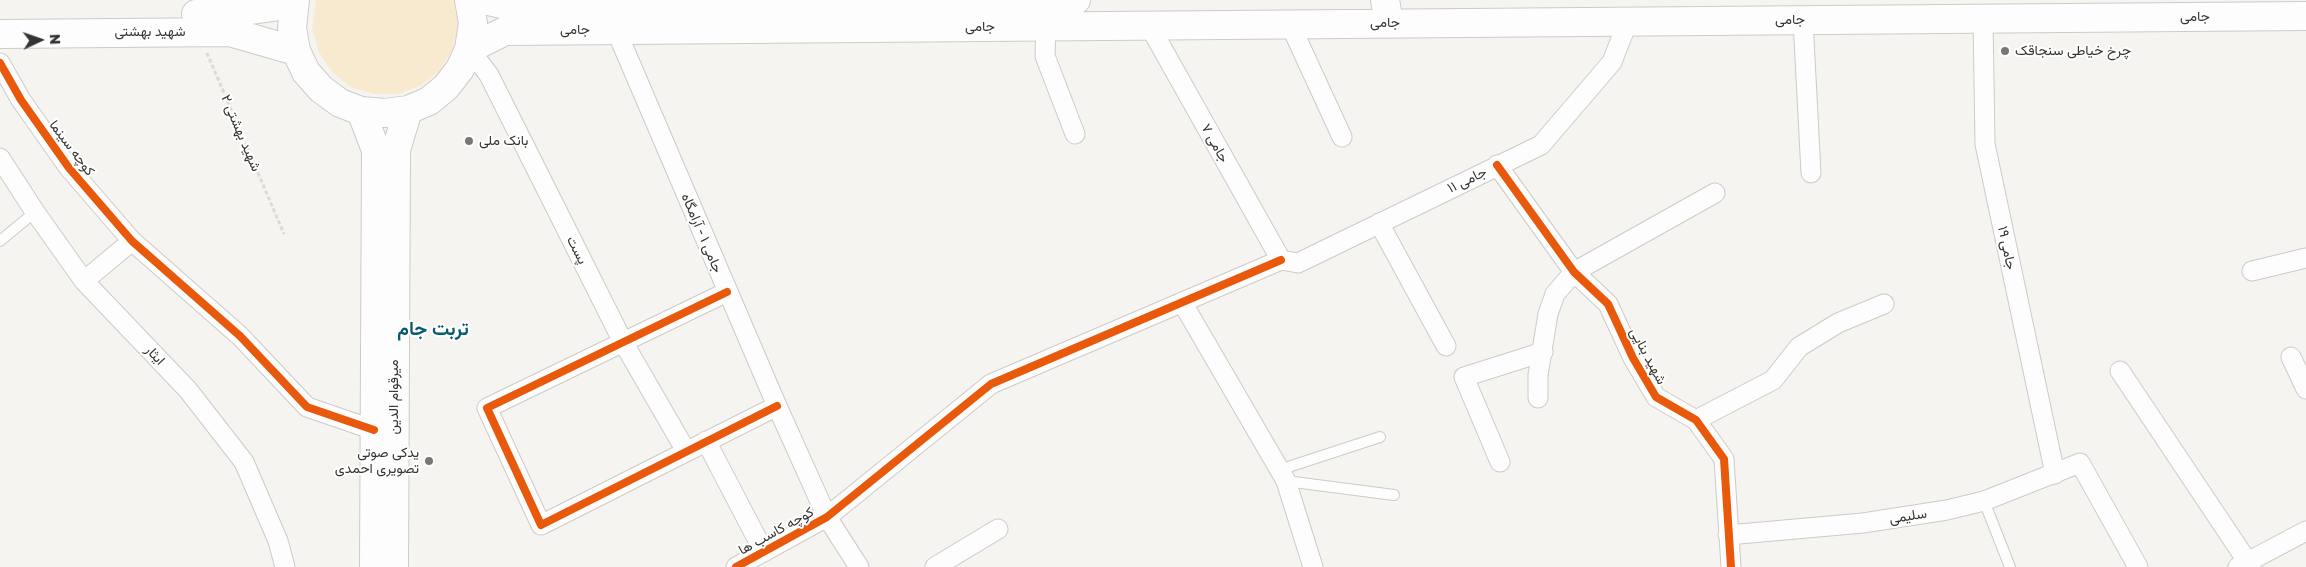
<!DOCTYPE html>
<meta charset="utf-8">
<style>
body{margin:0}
#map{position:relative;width:2306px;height:567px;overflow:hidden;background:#f6f4f0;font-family:"Golos Text",sans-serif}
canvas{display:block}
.north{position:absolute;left:15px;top:15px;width:50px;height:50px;-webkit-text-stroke:4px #fff;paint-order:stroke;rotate:87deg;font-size:14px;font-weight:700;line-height:20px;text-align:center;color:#363431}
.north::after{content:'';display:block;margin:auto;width:18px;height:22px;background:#363431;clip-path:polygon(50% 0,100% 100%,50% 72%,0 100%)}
</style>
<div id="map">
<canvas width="2306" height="567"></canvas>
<div class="north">N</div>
</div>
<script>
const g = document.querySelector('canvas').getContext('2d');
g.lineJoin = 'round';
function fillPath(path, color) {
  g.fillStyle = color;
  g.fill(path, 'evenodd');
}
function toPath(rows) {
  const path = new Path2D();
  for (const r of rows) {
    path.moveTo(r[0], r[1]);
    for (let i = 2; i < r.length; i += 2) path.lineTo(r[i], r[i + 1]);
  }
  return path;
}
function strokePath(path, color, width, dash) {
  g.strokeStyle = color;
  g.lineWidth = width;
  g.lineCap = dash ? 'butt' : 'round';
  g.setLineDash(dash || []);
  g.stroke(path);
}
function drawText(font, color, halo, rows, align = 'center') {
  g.font = font + ' "Golos Text",Vazirmatn,sans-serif';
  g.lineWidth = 4;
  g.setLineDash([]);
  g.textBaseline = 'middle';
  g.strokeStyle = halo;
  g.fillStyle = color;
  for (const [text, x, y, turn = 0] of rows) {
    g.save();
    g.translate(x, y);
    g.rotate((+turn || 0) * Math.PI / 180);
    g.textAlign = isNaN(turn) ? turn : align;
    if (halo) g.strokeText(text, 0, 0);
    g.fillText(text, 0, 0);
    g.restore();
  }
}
const green = toPath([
 [316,0,454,0,458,27,452,50,439,71,420,86,398,94,374,94,351,87,332,72,319,52,312,29]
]);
const path = toPath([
 [207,53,284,234]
]);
const service = toPath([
 [0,241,35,212],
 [1279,470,1380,437],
 [1286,481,1394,495],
 [1984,501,2010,567]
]);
const minor = toPath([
 [1983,18,1985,144,2055,474],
 [1803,20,1811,173],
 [1290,24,1342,137],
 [1149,25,1281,260],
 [1046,26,1045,56,1075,134],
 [616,30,777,406,827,517,859,567],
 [469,49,489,75,623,342,686,451],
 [0,63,21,100,69,168,132,241,240,336,307,407,374,430],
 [0,158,35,212,84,281,188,390,244,462,278,541,285,567],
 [1497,165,1574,272,1608,304,1633,358,1656,397,1696,420,1724,459,1731,567],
 [1379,223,1446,346],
 [1281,260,1298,263,1541,145,1612,62,1628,21],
 [2252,271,2306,258],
 [84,281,132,241],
 [727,292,487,408,541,525,777,406],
 [1182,302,1286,481,1313,567],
 [2291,357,2306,389],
 [2120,371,2251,567],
 [1538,398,1538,375,1548,314,1555,294,1574,272,1715,193],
 [1696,420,1773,380,1799,347,1838,323,1884,304],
 [706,441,764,552],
 [1500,462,1464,377,1543,352],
 [1728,535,1863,523,1947,510,1984,501,2080,463,2138,567],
 [736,567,827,517,991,384,1281,260],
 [935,567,998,529],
 [2238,567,2306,531]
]);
const secondary = toPath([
 [295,0,292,28,296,51,306,72,321,89,340,103,361,111,385,113,408,110,429,101,446,87,460,69,469,49,473,23,469,0],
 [484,0,505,5,1076,0],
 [1385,0,1389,23],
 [196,14,230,13,294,4],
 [0,34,230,32,296,51],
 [469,49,505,31,2306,16],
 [361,111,376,150,374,567],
 [394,567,396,150,408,110]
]);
const cycleway = toPath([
 [0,63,21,100,69,168,132,241,240,336,307,407,374,430],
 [1497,165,1574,272,1608,304,1633,358,1656,397,1696,420,1724,459,1731,567],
 [727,292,487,408,541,525,777,406],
 [736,567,827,517,991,384,1281,260]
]);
const markers = [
 [2005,51,5,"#797774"],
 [469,141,5,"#797774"],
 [429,461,5,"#797774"]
];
const streetNames = [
 ["جامی",2195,17],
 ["جامی",1790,20],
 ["جامی",1385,23],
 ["جامی",980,27],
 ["جامی",575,30],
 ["شهید بهشتی",150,32],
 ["شهید بهشتی ۲",241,133,67],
 ["جامی ۷",1215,143,61],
 ["کوچه سینما",72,148,53],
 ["جامی ۱۱",1467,180,-26],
 ["جامی ۱ - آرامگاه",702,233,67],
 ["جامی ۱۹",2007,248,78],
 ["پست",577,250,63],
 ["ایثار",155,355,47],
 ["شهید بنایی",1648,356,62],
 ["میرقوام الدین",394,397,-90],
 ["سلیمی",1908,516,-9],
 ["کوچه کاسب ها",776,531,-29]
];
const poiNames = [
 ["چرخ خیاطی سنجاقک",2015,51],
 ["بانک ملی",479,141],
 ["یدکی صوتی",419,453,"right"],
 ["تصویری احمدی",419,469,"right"]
];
const districtNames = [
 ["تربت جام",433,329]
];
fillPath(green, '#f8eacf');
strokePath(service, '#cdcbc8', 12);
strokePath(minor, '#cdcbc8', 21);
strokePath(secondary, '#cdcbc8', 30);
strokePath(path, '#dbdad8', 3, [4, 2.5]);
strokePath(service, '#fefdfd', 10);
strokePath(minor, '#fefdfd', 19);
strokePath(secondary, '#fefdfd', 28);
strokePath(cycleway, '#e8590c', 8);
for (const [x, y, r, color] of markers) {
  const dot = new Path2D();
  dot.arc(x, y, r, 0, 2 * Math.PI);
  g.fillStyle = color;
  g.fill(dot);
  strokePath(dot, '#fff', 2);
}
drawText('14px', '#363431', '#fff', streetNames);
drawText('14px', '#363431', '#fff', poiNames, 'left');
drawText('bold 19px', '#095a73', '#fff', districtNames);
</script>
